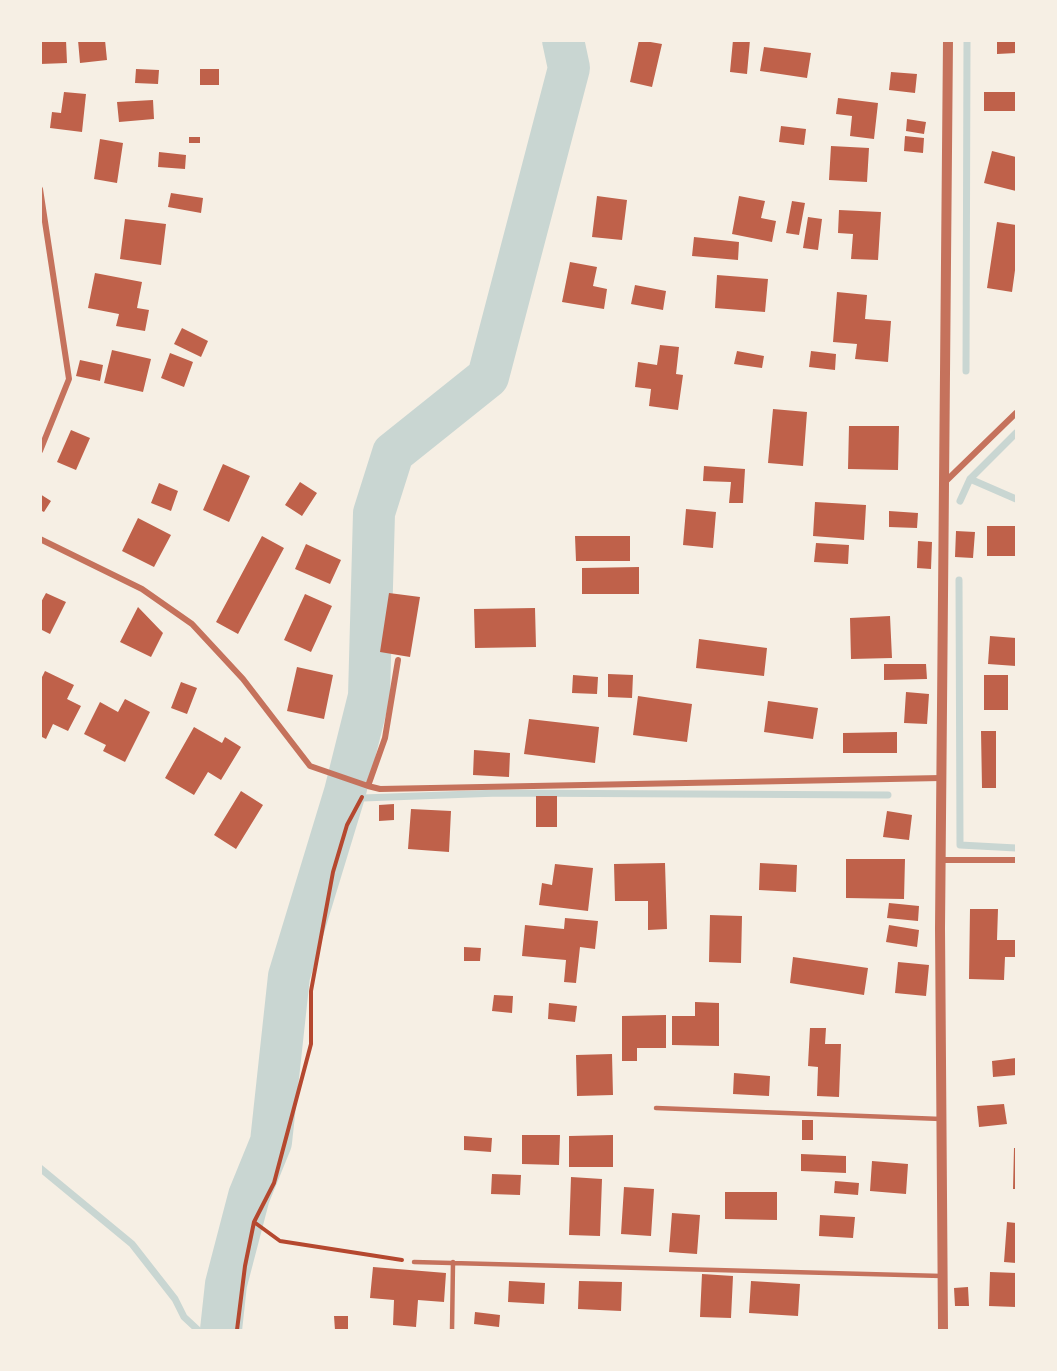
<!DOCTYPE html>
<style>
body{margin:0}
#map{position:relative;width:1057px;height:1371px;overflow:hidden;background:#f6efe4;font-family:Arial,sans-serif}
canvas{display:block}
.frame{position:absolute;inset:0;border:42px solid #f6efe4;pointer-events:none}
</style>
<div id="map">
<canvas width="1057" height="1371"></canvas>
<div class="frame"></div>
</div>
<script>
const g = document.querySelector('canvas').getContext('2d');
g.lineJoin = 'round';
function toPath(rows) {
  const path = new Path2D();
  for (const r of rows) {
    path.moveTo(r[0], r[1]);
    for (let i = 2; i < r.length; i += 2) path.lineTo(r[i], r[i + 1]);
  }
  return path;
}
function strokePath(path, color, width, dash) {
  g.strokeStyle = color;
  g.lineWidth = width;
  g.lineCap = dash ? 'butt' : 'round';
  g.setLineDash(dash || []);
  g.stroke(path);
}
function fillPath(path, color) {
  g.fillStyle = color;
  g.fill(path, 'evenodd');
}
const stream = toPath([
 [966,371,967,40],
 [970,479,1016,499],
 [960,501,970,479,1016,433],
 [959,580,960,845,1016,848],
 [363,798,499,793,888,795],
 [40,1168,132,1244,175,1299,184,1317,198,1330]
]);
const river = toPath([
 [221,1330,226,1284,249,1196,271,1142,289,976,345,792,369,696,374,513,393,453,488,377,569,68,563,40]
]);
const building = toPath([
 [66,40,67,63,40,64,40,41],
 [78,40,105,40,107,60,80,63],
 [639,40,662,44,652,87,630,82],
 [733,40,750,40,747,74,730,72],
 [997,40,1016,40,1016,53,997,54],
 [764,47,811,53,807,78,760,71],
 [136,69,159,70,158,84,135,83],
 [200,69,219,69,219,85,200,85],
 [891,72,917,74,915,93,889,90],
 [64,92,86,94,82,132,50,128,52,112,61,113],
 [984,92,1016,92,1016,111,984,111],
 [838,98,878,103,874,139,850,136,852,116,836,114],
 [153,100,154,119,119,122,117,102],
 [907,119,926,122,924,134,906,131],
 [781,126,806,129,804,145,779,142],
 [905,136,924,138,923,153,904,151],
 [189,137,200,137,200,143,189,143],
 [100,139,123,143,117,183,94,179],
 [831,146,869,148,867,182,829,180],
 [992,151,1016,157,1016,191,984,183],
 [159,152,186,155,185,169,158,167],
 [171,193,203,198,201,213,168,207],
 [597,196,627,200,622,240,592,237],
 [739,196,765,201,761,218,776,221,772,242,732,234],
 [792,201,805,203,799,235,786,233],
 [839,210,881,212,878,260,851,259,853,234,838,233],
 [808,217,822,219,818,250,803,248],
 [125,219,166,224,161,265,120,259],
 [997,222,1016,225,1016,263,1012,292,987,288],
 [694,237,739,242,738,260,692,256],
 [570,262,597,267,593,286,607,289,604,309,562,302],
 [95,273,142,282,137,308,149,310,145,331,116,326,119,314,88,308],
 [717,275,768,279,765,312,715,308],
 [635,285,666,291,663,310,631,304],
 [837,292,867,295,865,319,891,321,888,362,855,359,857,344,833,342],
 [182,328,208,341,201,357,174,344],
 [660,345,679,347,676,374,683,375,678,410,649,406,651,389,635,387,638,362,657,365],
 [112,350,151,359,143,392,104,383],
 [737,351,764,356,762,368,734,364],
 [811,351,836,354,835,370,809,367],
 [170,353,193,362,184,387,161,378],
 [80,360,103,365,100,381,76,376],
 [773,409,807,412,803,466,768,463],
 [849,426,899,426,898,470,848,469],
 [71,430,90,438,76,470,57,462],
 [223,464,250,476,229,522,203,510],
 [704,466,745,469,743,503,729,503,731,482,703,481],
 [300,482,317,493,302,516,285,505],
 [159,483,178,491,171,511,151,503],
 [40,494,51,501,44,512,40,510],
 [815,502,866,505,864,540,813,536],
 [686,509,716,512,713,548,683,545],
 [889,511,918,513,917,528,889,527],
 [138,518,171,535,154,567,122,551],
 [987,526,1016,526,1016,556,987,556],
 [956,531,975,532,973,558,955,557],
 [262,536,284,548,238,634,216,622],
 [575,536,630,536,630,561,576,561],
 [918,541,932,542,931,569,917,568],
 [816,543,849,545,848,564,814,562],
 [306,544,341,560,330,584,295,569],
 [639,567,639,594,582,594,582,568],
 [46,593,66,602,50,634,40,629,40,604],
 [389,593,420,597,410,657,380,652],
 [305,594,332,606,311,652,284,640],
 [138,607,163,633,151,657,120,642],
 [535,608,536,647,475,648,474,609],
 [890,616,892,658,851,659,850,618],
 [990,636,1016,638,1016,666,988,664],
 [699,639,767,648,764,676,696,668],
 [884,664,926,664,927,679,884,680],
 [297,667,333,675,324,719,287,711],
 [45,671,74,685,67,699,81,706,68,731,53,724,46,739,40,736,40,681],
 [608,674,633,675,632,698,608,697],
 [573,675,598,677,597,694,572,693],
 [984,675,1008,675,1008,710,984,710],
 [181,682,197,688,187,714,171,708],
 [906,692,929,694,927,724,904,723],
 [638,696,692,704,687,742,633,735],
 [125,699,150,712,125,762,103,751,106,745,84,734,100,702,118,712],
 [768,701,818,708,813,739,764,732],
 [529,719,599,727,595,763,524,754],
 [194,727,222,743,225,737,241,747,221,780,208,772,194,795,165,778],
 [981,731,996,731,996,788,982,788],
 [897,732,897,753,843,753,843,733],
 [474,750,510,753,509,777,473,775],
 [241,791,263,805,236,849,214,835],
 [536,796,557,796,557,827,536,827],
 [394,804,394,820,379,821,379,805],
 [411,809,451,811,449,852,408,849],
 [887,811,912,815,909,840,883,837],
 [846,859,905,859,904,899,846,898],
 [665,863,667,929,648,930,648,901,615,901,614,864],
 [760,863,797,865,796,892,759,890],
 [555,864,593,868,588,911,539,905,542,883,552,885],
 [889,903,919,906,918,921,887,918],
 [970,909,998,909,997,940,1016,940,1016,957,1005,957,1004,980,969,979],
 [710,915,742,916,741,963,709,962],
 [565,918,598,921,595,949,580,947,576,983,564,982,566,960,522,956,525,925,564,929],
 [889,925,919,930,917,947,886,942],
 [464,947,481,948,480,961,464,961],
 [793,957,868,968,864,995,790,983],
 [898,962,929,965,926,996,895,993],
 [494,995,513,996,512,1013,492,1011],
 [695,1002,719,1003,719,1046,672,1045,672,1016,695,1016],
 [549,1003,577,1006,575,1022,548,1019],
 [666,1015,666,1048,637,1048,637,1061,622,1061,622,1016],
 [810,1028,826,1028,825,1044,841,1044,839,1097,817,1096,818,1067,808,1066],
 [612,1054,613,1095,577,1096,576,1055],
 [1016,1058,1016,1075,993,1077,992,1061],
 [734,1073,770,1076,769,1096,733,1094],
 [1004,1104,1007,1124,979,1127,977,1106],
 [802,1120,813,1120,813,1140,802,1140],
 [522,1135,560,1135,559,1165,522,1164],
 [613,1135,613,1167,569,1167,569,1136],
 [464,1136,492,1138,491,1152,464,1150],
 [1014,1148,1016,1148,1016,1189,1013,1189],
 [801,1154,846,1156,846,1173,801,1171],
 [872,1161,908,1164,906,1194,870,1191],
 [492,1174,521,1175,520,1195,491,1194],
 [571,1177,602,1179,600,1236,569,1235],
 [835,1181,859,1183,858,1195,834,1193],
 [624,1187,654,1189,651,1236,621,1234],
 [725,1192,777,1192,777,1220,725,1219],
 [672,1213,700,1215,697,1254,669,1252],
 [820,1215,855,1217,853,1238,819,1236],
 [1007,1222,1016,1223,1016,1263,1004,1262],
 [373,1267,446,1273,444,1302,418,1300,416,1327,393,1325,394,1300,370,1298],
 [990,1272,1016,1273,1016,1307,989,1306],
 [702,1274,733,1276,731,1318,700,1317],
 [509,1281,545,1283,544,1304,508,1302],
 [579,1281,622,1282,621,1311,578,1309],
 [751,1281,800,1284,798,1316,749,1313],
 [968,1287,969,1306,955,1306,954,1288],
 [475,1312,500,1315,499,1327,474,1324],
 [334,1316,348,1316,348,1330,335,1330]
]);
const path = toPath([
 [254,1222,280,1241,402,1260],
 [237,1330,245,1266,254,1222,274,1183,311,1044,311,991,333,872,347,825,362,797]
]);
const service = toPath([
 [656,1108,941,1119],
 [414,1262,942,1276],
 [452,1330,453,1262]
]);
const minor = toPath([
 [40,189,69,379,40,451],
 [945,482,1016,413],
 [40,539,142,589,192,624,243,679,310,766,368,786,380,789,941,778],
 [368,786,385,738,398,660],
 [941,860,1016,860]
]);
const tertiary = toPath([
 [943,1330,940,928,948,40]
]);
strokePath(stream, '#c9d6d2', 7);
strokePath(river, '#c9d6d2', 42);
fillPath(building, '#bf614a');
strokePath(path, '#b5482f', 4);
strokePath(service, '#c5725c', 4.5);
strokePath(minor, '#c5725c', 6);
strokePath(tertiary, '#c5725c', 10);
</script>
